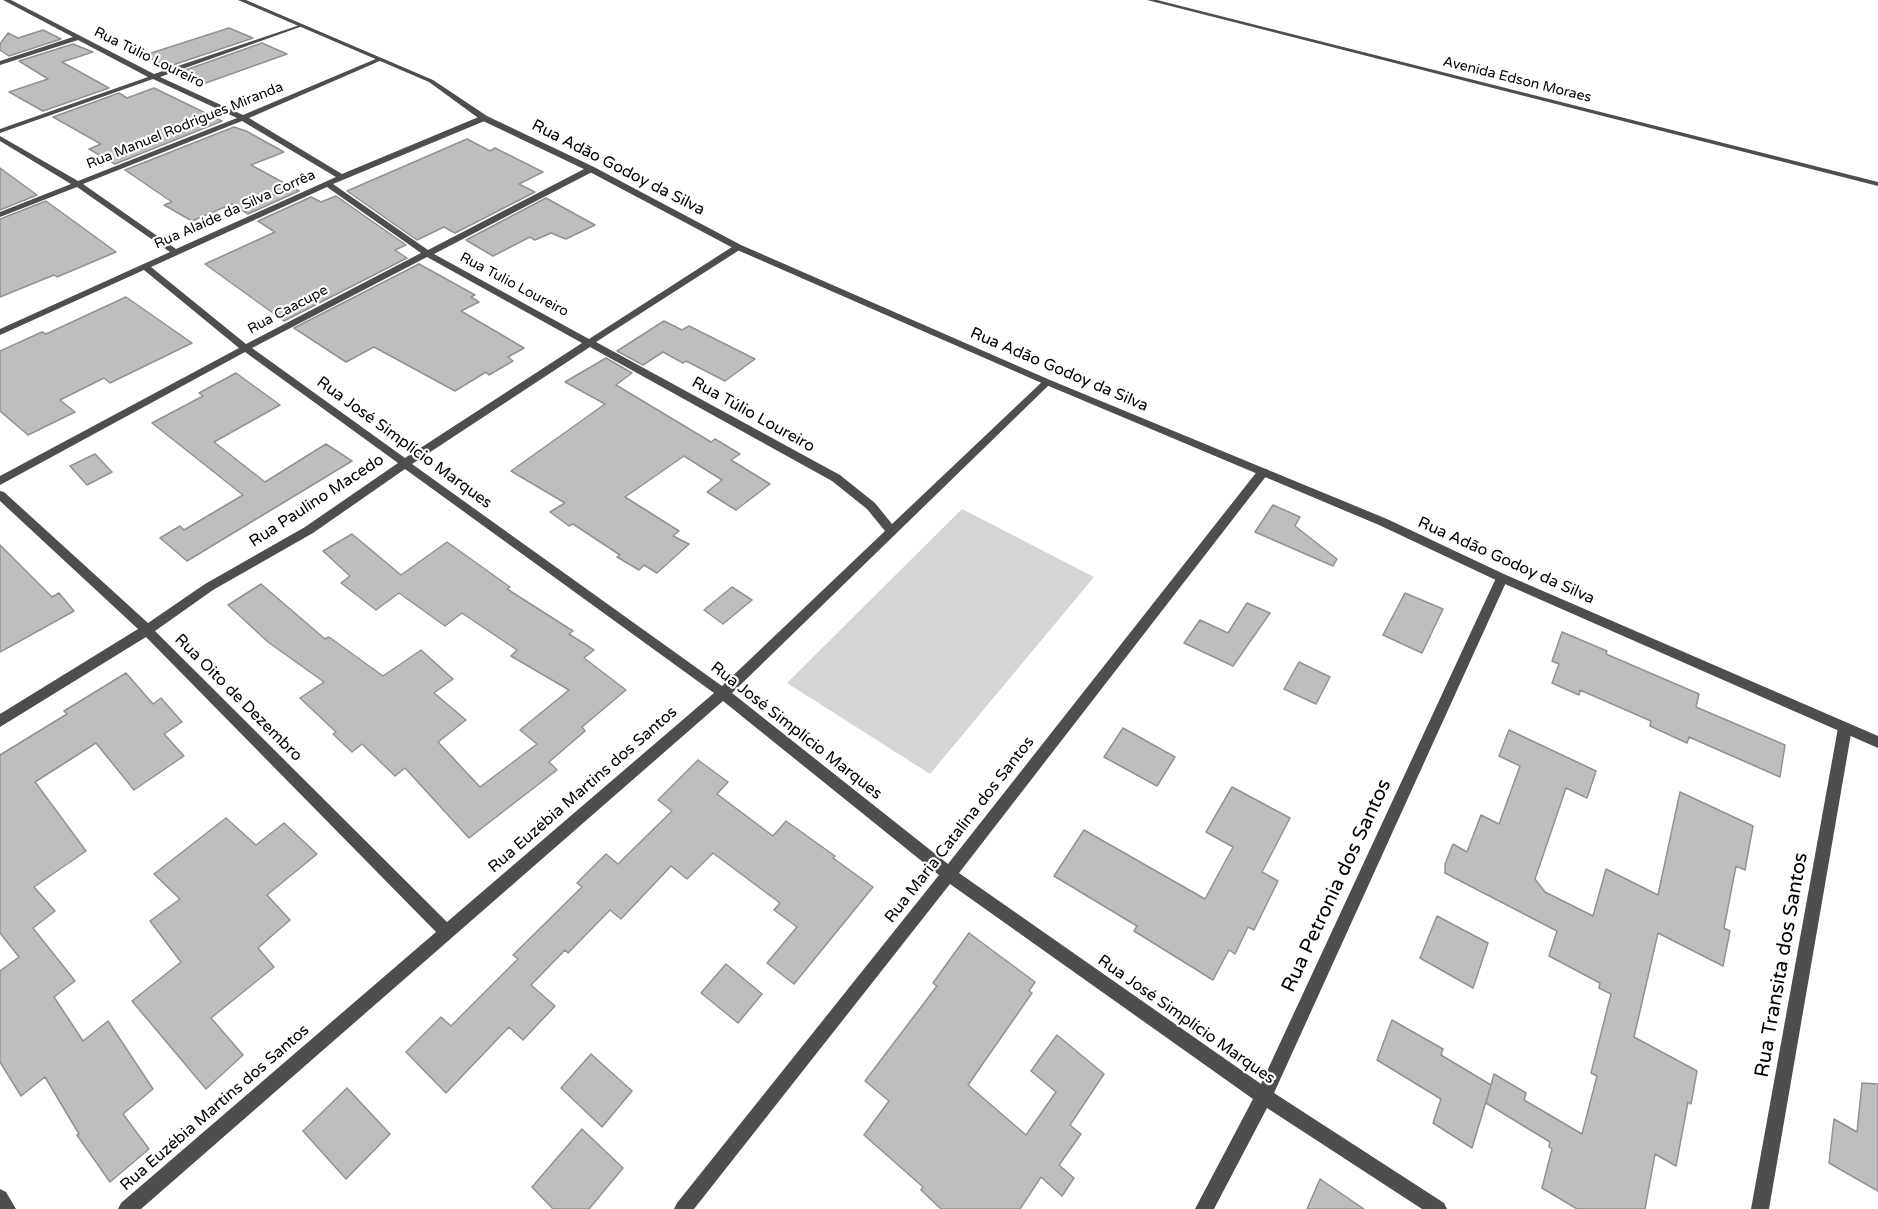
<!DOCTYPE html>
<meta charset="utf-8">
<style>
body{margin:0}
canvas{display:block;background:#fff}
</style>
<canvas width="1878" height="1209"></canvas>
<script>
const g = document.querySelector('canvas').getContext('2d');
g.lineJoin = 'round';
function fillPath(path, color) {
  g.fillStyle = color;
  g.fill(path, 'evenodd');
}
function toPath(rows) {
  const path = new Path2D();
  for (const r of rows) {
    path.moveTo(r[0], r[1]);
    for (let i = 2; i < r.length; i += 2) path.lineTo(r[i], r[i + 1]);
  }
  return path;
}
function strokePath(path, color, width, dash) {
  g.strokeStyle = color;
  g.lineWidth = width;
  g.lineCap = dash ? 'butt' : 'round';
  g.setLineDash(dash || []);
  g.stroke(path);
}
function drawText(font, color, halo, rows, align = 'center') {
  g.font = font + ' "Varela Round",sans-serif';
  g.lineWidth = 4.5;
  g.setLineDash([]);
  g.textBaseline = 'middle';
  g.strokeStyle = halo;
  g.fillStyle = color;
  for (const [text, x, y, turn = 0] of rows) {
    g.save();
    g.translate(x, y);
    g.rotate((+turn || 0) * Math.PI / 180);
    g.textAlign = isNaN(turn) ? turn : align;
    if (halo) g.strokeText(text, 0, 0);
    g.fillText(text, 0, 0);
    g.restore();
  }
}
const green = toPath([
 [962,509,1094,577,930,774,787,683]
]);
const building = toPath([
 [229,28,253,38,167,67,145,55,229,28],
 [43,30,61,39,9,56,0,50,0,44,8,33,18,38,43,30],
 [262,43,287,54,200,85,177,73,262,43],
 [73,44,93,52,62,62,109,88,43,111,9,92,48,79,19,61,73,44],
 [154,88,222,121,115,164,89,149,101,144,53,117,119,93,127,98,154,88],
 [234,127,246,131,284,152,251,165,299,191,248,214,232,204,192,221,164,205,172,202,125,170,234,127],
 [467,139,490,151,495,148,543,172,519,184,535,192,455,233,444,227,417,240,347,191,467,139],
 [0,168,37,195,0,210,0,168],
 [336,196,406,245,395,250,407,258,284,321,205,264,275,232,258,221,311,197,321,202,336,196],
 [546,198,595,225,566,239,551,233,535,240,530,237,493,256,466,240,546,198],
 [46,201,116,252,57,277,54,275,0,297,0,219,46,201],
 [419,264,475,295,471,297,479,302,461,311,524,348,508,357,513,361,489,375,486,372,455,391,374,347,346,362,294,328,419,264],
 [126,297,192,343,110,383,104,378,60,400,75,412,28,435,0,411,0,351,42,332,46,334,126,297],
 [664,321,682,330,689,326,755,359,725,381,686,361,683,363,663,352,643,365,617,351,664,321],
 [606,358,632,373,616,385,711,442,715,439,740,454,731,460,770,484,736,510,707,492,722,480,684,456,625,497,679,531,673,536,689,544,657,573,644,565,639,570,617,557,620,555,573,524,569,526,550,512,565,503,511,471,605,404,565,382,606,358],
 [236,373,280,405,214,442,265,482,326,444,352,461,187,561,160,538,180,526,184,530,243,495,152,423,203,396,199,393,236,373],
 [95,454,112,472,87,485,70,466,95,454],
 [1273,505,1300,517,1295,526,1337,559,1333,566,1255,532,1273,505],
 [352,534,401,575,447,542,510,587,507,589,573,631,569,634,594,650,584,658,626,690,582,727,585,731,549,762,557,770,469,838,405,768,395,776,362,744,352,752,333,734,336,732,300,698,324,682,268,642,228,605,261,584,325,639,329,637,383,676,421,650,453,679,434,693,466,720,438,742,480,787,537,744,520,730,569,690,511,656,517,650,462,613,445,626,399,593,376,610,341,583,350,576,323,551,352,534],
 [0,545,52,597,59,593,74,611,0,652,0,545],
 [732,587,752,600,723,624,704,610,732,587],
 [1405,593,1443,609,1422,653,1383,635,1405,593],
 [1247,603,1270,613,1233,666,1184,643,1200,620,1228,633,1247,603],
 [1562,632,1607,651,1606,654,1699,694,1696,707,1785,745,1780,777,1689,737,1687,743,1650,726,1651,721,1580,690,1579,695,1552,683,1559,664,1552,661,1562,632],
 [1299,662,1330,677,1316,704,1284,689,1299,662],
 [126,673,153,704,161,698,182,722,164,734,184,756,134,790,96,743,35,782,86,851,34,887,55,911,33,928,75,981,54,997,83,1041,108,1021,153,1089,123,1114,149,1149,110,1182,77,1135,79,1134,45,1077,21,1096,0,1062,0,971,19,957,0,933,0,755,67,714,64,711,126,673],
 [1123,728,1175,757,1157,786,1104,757,1123,728],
 [1509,730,1596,771,1587,798,1566,788,1535,879,1545,892,1593,916,1606,869,1658,895,1680,792,1753,826,1745,870,1736,866,1724,928,1730,931,1723,966,1658,933,1634,1037,1697,1071,1691,1104,1688,1102,1676,1166,1655,1154,1645,1209,1577,1209,1542,1188,1552,1149,1549,1147,1550,1142,1486,1103,1494,1074,1526,1093,1524,1100,1582,1134,1597,1076,1591,1073,1611,994,1599,988,1600,983,1549,956,1557,931,1445,873,1445,864,1453,844,1467,852,1481,815,1499,824,1520,766,1499,756,1509,730],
 [698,760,728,782,717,794,773,836,786,821,835,856,833,858,873,887,794,984,767,963,797,927,774,910,780,903,713,853,687,879,671,866,621,919,610,910,568,953,565,950,531,985,555,1006,523,1040,509,1027,446,1093,406,1052,441,1017,451,1026,518,959,513,955,582,887,577,883,606,854,618,864,672,811,658,800,698,760],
 [1232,787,1290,818,1262,872,1278,881,1254,930,1248,927,1235,954,1229,950,1213,980,1134,931,1137,926,1054,876,1084,830,1205,899,1233,847,1206,832,1232,787],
 [226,818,256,845,284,823,317,854,267,895,290,920,258,948,274,967,211,1018,243,1055,206,1089,132,1001,181,962,150,921,180,899,154,874,226,818],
 [1437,916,1488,943,1473,988,1420,958,1437,916],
 [969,933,1035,982,1029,991,1032,993,968,1085,1026,1135,1056,1092,1031,1071,1057,1035,1104,1074,1070,1125,1081,1134,1059,1165,1074,1178,1062,1196,1041,1177,1020,1209,941,1209,921,1190,923,1187,864,1135,889,1101,865,1081,937,986,933,983,969,933],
 [726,964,762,994,738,1023,701,993,726,964],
 [1392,1020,1443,1049,1441,1055,1491,1085,1472,1148,1433,1123,1441,1099,1377,1060,1392,1020],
 [591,1054,632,1091,602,1127,561,1088,591,1054],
 [1862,1083,1878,1084,1878,1191,1829,1163,1834,1119,1857,1132,1862,1083],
 [347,1088,390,1134,346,1179,303,1131,347,1088],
 [582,1129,623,1168,589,1209,553,1209,532,1187,582,1129],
 [1320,1179,1364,1209,1307,1209,1320,1179]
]);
const minor = toPath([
 [3,0,11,0,154,74,300,25,300,27,160,77,243,115,378,58,382,58,382,60,249,118,342,174,481,116,487,116,487,120,333,184,428,250,588,167,594,167,594,171,434,254,589,339,735,245,741,245,741,249,596,342,840,475,875,503,892,524,1044,380,1050,380,1050,384,732,693,948,864,1259,469,1267,469,1268,472,1267,475,959,873,1261,1084,1496,578,1502,574,1506,575,1508,578,1274,1093,1444,1203,1447,1209,1422,1209,1267,1108,1214,1209,1195,1209,1253,1099,950,884,694,1209,674,1209,677,1203,939,875,723,701,141,1209,118,1209,121,1203,436,932,146,637,0,727,0,714,138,629,0,501,0,491,4,492,148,623,205,584,305,527,398,463,245,352,0,485,0,476,239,348,144,270,0,335,0,329,170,252,77,187,0,217,0,212,71,184,0,141,0,136,78,181,237,118,153,79,0,133,0,129,148,77,78,40,0,65,0,61,73,37,3,0],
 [242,121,336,177,176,249,83,184,242,121],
 [327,187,421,253,246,344,151,267,327,187],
 [427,257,582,343,405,458,252,348,427,257],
 [590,347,832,481,867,509,885,531,722,686,412,464,590,347],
 [405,469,714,693,447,922,155,631,213,590,313,533,405,469],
 [1845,722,1850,724,1852,728,1769,1209,1751,1209,1838,728,1840,724,1845,722],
 [0,1189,6,1192,16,1209,0,1209,0,1189]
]);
const tertiary = toPath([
 [238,0,246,0,433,80,487,116,594,167,741,245,1050,380,1387,519,1506,575,1878,736,1878,748,1498,581,1379,525,1044,384,735,249,588,171,481,120,429,82,238,0],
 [1147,0,1157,0,1878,182,1878,186,1147,0]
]);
const farStreetnames = [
 ["Rua Túlio Loureiro",149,58,26],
 ["Avenida Edson Moraes",1517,80,14],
 ["Rua Manuel Rodrigues Miranda",185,126,-22],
 ["Rua Alaíde da Silva Corrêa",235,210,-24],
 ["Rua Tulio Loureiro",514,285,28],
 ["Rua Caacupe",288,310,-28]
];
const streetNames = [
 ["Rua Adão Godoy da Silva",618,168,27],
 ["Rua Adão Godoy da Silva",1059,370,23],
 ["Rua Túlio Loureiro",753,415,29],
 ["Rua José Simplício Marques",404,443,36],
 ["Rua Paulino Macedo",317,501,-33],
 ["Rua Adão Godoy da Silva",1506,561,24],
 ["Rua Oito de Dezembro",238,698,45],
 ["Rua José Simplício Marques",796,731,38],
 ["Rua Euzébia Martins dos Santos",583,790,-41],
 ["Rua Maria Catalina dos Santos",960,830,-52],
 ["Rua José Simplício Marques",1186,1020,35],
 ["Rua Euzébia Martins dos Santos",215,1108,-41]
];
const nearStreetnames = [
 ["Rua Petronia dos Santos",1337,886,-65],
 ["Rua Transita dos Santos",1782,965,-80]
];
fillPath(green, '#d5d5d5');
fillPath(building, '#bebebe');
strokePath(building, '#929292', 1.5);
fillPath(minor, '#4e4e4e');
fillPath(tertiary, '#4e4e4e');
drawText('14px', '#000', '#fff', farStreetnames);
drawText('16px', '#000', '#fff', streetNames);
drawText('20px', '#000', '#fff', nearStreetnames);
</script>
